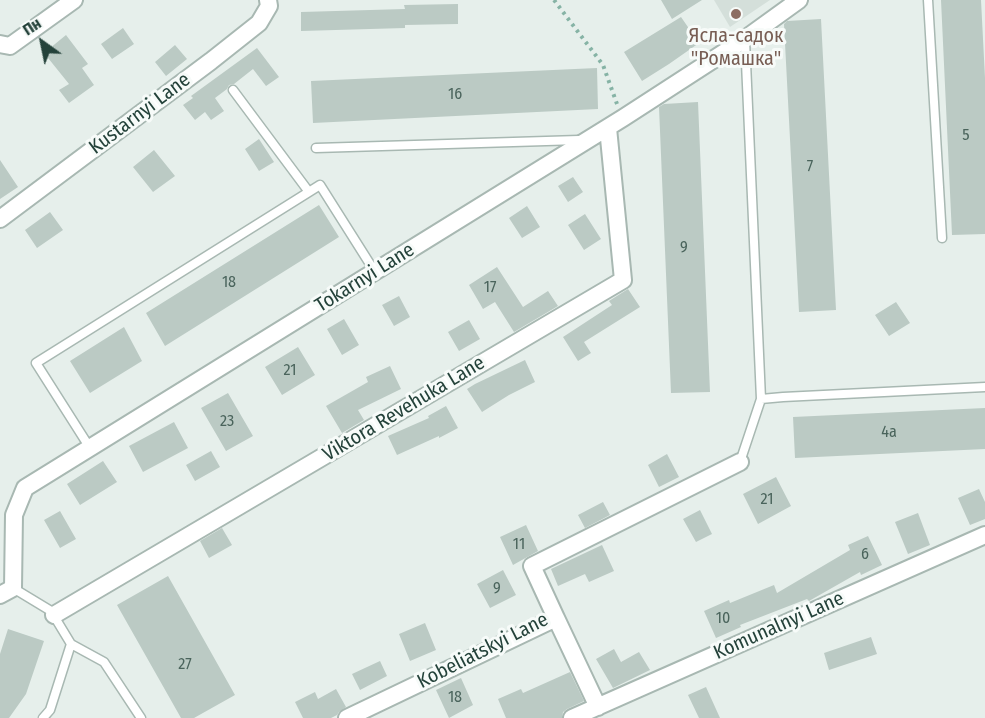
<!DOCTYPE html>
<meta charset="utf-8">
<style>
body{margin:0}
#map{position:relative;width:985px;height:718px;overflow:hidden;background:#e6efeb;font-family:"Fira Sans Condensed",sans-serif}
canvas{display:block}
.north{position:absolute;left:12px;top:12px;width:60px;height:60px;-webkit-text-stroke:4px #f7fbf9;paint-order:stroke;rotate:327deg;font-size:16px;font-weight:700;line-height:24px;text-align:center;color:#24423a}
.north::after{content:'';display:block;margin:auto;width:21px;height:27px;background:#24423a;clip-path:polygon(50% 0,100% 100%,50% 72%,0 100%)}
</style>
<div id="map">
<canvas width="985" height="718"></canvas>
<div class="north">Пн</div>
</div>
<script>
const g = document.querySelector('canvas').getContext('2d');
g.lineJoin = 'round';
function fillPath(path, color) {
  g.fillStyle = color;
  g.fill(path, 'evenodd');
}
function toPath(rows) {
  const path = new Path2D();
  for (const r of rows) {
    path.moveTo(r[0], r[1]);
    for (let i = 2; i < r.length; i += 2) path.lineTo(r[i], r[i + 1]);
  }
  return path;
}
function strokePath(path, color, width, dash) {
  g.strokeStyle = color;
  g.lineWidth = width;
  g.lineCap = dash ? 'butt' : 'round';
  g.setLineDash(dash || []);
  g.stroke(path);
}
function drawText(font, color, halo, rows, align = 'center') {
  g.font = font + ' "Fira Sans Condensed",sans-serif';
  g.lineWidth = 6;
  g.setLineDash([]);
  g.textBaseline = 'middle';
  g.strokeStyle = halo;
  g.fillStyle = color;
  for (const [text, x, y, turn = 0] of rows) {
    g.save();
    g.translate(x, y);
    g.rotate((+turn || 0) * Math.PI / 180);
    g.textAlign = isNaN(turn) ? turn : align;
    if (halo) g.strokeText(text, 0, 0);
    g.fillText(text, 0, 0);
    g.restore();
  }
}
const built = toPath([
 [714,0,770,0,730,27]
]);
const building = toPath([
 [661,0,702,0,672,19],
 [941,0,981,0,985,78,985,234,952,235],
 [458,4,458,24,405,25,405,28,301,31,301,12,405,9,404,5],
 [681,17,699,43,669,64,642,81,624,52],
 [821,19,836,310,799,312,784,24,787,21],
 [123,28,134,44,112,59,101,44],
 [66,35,88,64,82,68,94,85,69,103,59,90,69,84,44,53],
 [175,45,187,59,166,76,155,62],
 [257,48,279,77,266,86,253,69,234,84,229,85,227,89,215,98,224,111,211,120,205,112,195,120,183,105,193,98,191,96],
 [597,68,598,109,313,123,311,81],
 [698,102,710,392,671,393,659,107,664,104],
 [259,139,274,162,259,171,245,149],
 [154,150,175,176,153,192,133,167],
 [0,160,18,187,0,199],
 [573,177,583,192,568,202,558,186],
 [319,205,339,237,165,346,146,313],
 [527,206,540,227,522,238,509,218],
 [50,212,63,230,37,248,25,230],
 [585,214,601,239,584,250,568,225],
 [497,267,523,307,548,291,558,306,514,332,495,302,483,309,469,285],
 [628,289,640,307,584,342,591,353,578,361,563,337,612,305,609,301],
 [399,296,410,317,394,326,382,305],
 [896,302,910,323,889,336,875,315],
 [344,319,359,345,342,355,327,329],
 [469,320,480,339,459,351,448,332],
 [124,327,142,361,90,393,70,361],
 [298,347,315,375,282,395,265,367],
 [525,360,535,382,509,395,482,412,467,389,475,384],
 [390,366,401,389,358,410,364,420,342,433,326,406,368,382,366,377],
 [228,393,253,436,226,451,201,408],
 [446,406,458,428,439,438,439,436,397,455,388,436,429,418,428,416],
 [985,408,985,449,795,458,793,417],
 [174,422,188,448,143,472,129,446],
 [211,451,220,467,195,481,186,465],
 [667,454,679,477,659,487,648,465],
 [103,461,117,482,80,505,67,484],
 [776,477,791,506,758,524,743,494],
 [979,489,985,502,985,519,970,525,958,498],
 [603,502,610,515,585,528,578,515],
 [700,510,712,534,696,542,683,519],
 [60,511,76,539,60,548,44,520],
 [918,513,930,545,908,554,895,522],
 [526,525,538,551,513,565,500,537],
 [222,528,232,545,209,558,200,541],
 [868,536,882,565,861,575,860,572,809,601,807,599,740,625,741,627,716,638,704,611,729,600,730,603,774,585,777,593,850,550,848,545],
 [602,545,614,571,589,582,585,574,558,586,551,569],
 [503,570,516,595,490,608,477,584],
 [168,576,235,695,194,718,181,718,117,605],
 [425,623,436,650,410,661,399,634],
 [8,629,44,641,26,694,9,718,0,718,0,654],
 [871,637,877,654,829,670,824,653],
 [614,649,621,662,639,652,650,670,613,688,596,659],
 [380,661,387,676,360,690,352,674],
 [570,672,584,701,567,709,563,712,562,718,506,718,498,699,521,689,523,693],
 [461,678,473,705,449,718,436,690],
 [706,687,720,718,699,718,688,695],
 [336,689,346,707,339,712,337,715,331,718,303,718,295,702,315,692,318,699]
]);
const path = toPath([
 [554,0,603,65,617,104]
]);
const service = toPath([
 [928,0,942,238],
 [233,90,309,192],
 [316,148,579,140],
 [761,399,783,397,985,387],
 [90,448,36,363,320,185,375,272],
 [740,462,761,399,745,40],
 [13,588,51,611,71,644,50,710,43,718],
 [71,644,104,662,141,718]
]);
const minor = toPath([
 [0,44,10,46,74,0],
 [0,219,211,61,259,23,269,6,268,0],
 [0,595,13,588,14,515,25,488,623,118,745,39,799,0],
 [54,615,623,280,608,128],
 [556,618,598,707],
 [347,718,556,618,532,566,740,462],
 [572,718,985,535]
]);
const markers = [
 [736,14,6,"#8d6e63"]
];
const numberNames = [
 ["16",455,95],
 ["5",966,136],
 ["7",810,167],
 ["9",684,248],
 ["18",229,283],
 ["17",490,288],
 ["21",290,371],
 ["23",227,422],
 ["4а",889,433],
 ["21",767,500],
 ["11",519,545],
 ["6",865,555],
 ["9",497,589],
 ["10",723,619],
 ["27",185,665],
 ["18",455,698]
];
const educationNames = [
 ["Ясла-садок",736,36],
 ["\"Ромашка\"",736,59]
];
const streetNames = [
 ["Kustarnyi Lane",140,114,-37],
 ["Tokarnyi Lane",365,278,-32],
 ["Viktora Revehuka Lane",404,409,-31],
 ["Komunalnyi Lane",779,626,-24],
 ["Kobeliatskyi Lane",483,651,-27]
];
fillPath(built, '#d4dfda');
fillPath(building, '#bbcac4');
strokePath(service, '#a8b8b2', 11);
strokePath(minor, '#a8b8b2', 20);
strokePath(path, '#86b3a5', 4, [3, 4.5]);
strokePath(service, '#fff', 8);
strokePath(minor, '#fff', 16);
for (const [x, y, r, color] of markers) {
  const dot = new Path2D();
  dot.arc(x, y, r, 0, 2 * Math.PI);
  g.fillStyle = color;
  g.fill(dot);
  strokePath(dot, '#f7fbf9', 2);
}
drawText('16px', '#4a645c', null, numberNames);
drawText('20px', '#785e54', '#f7fbf9', educationNames);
drawText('20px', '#24423a', '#f7fbf9', streetNames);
</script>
